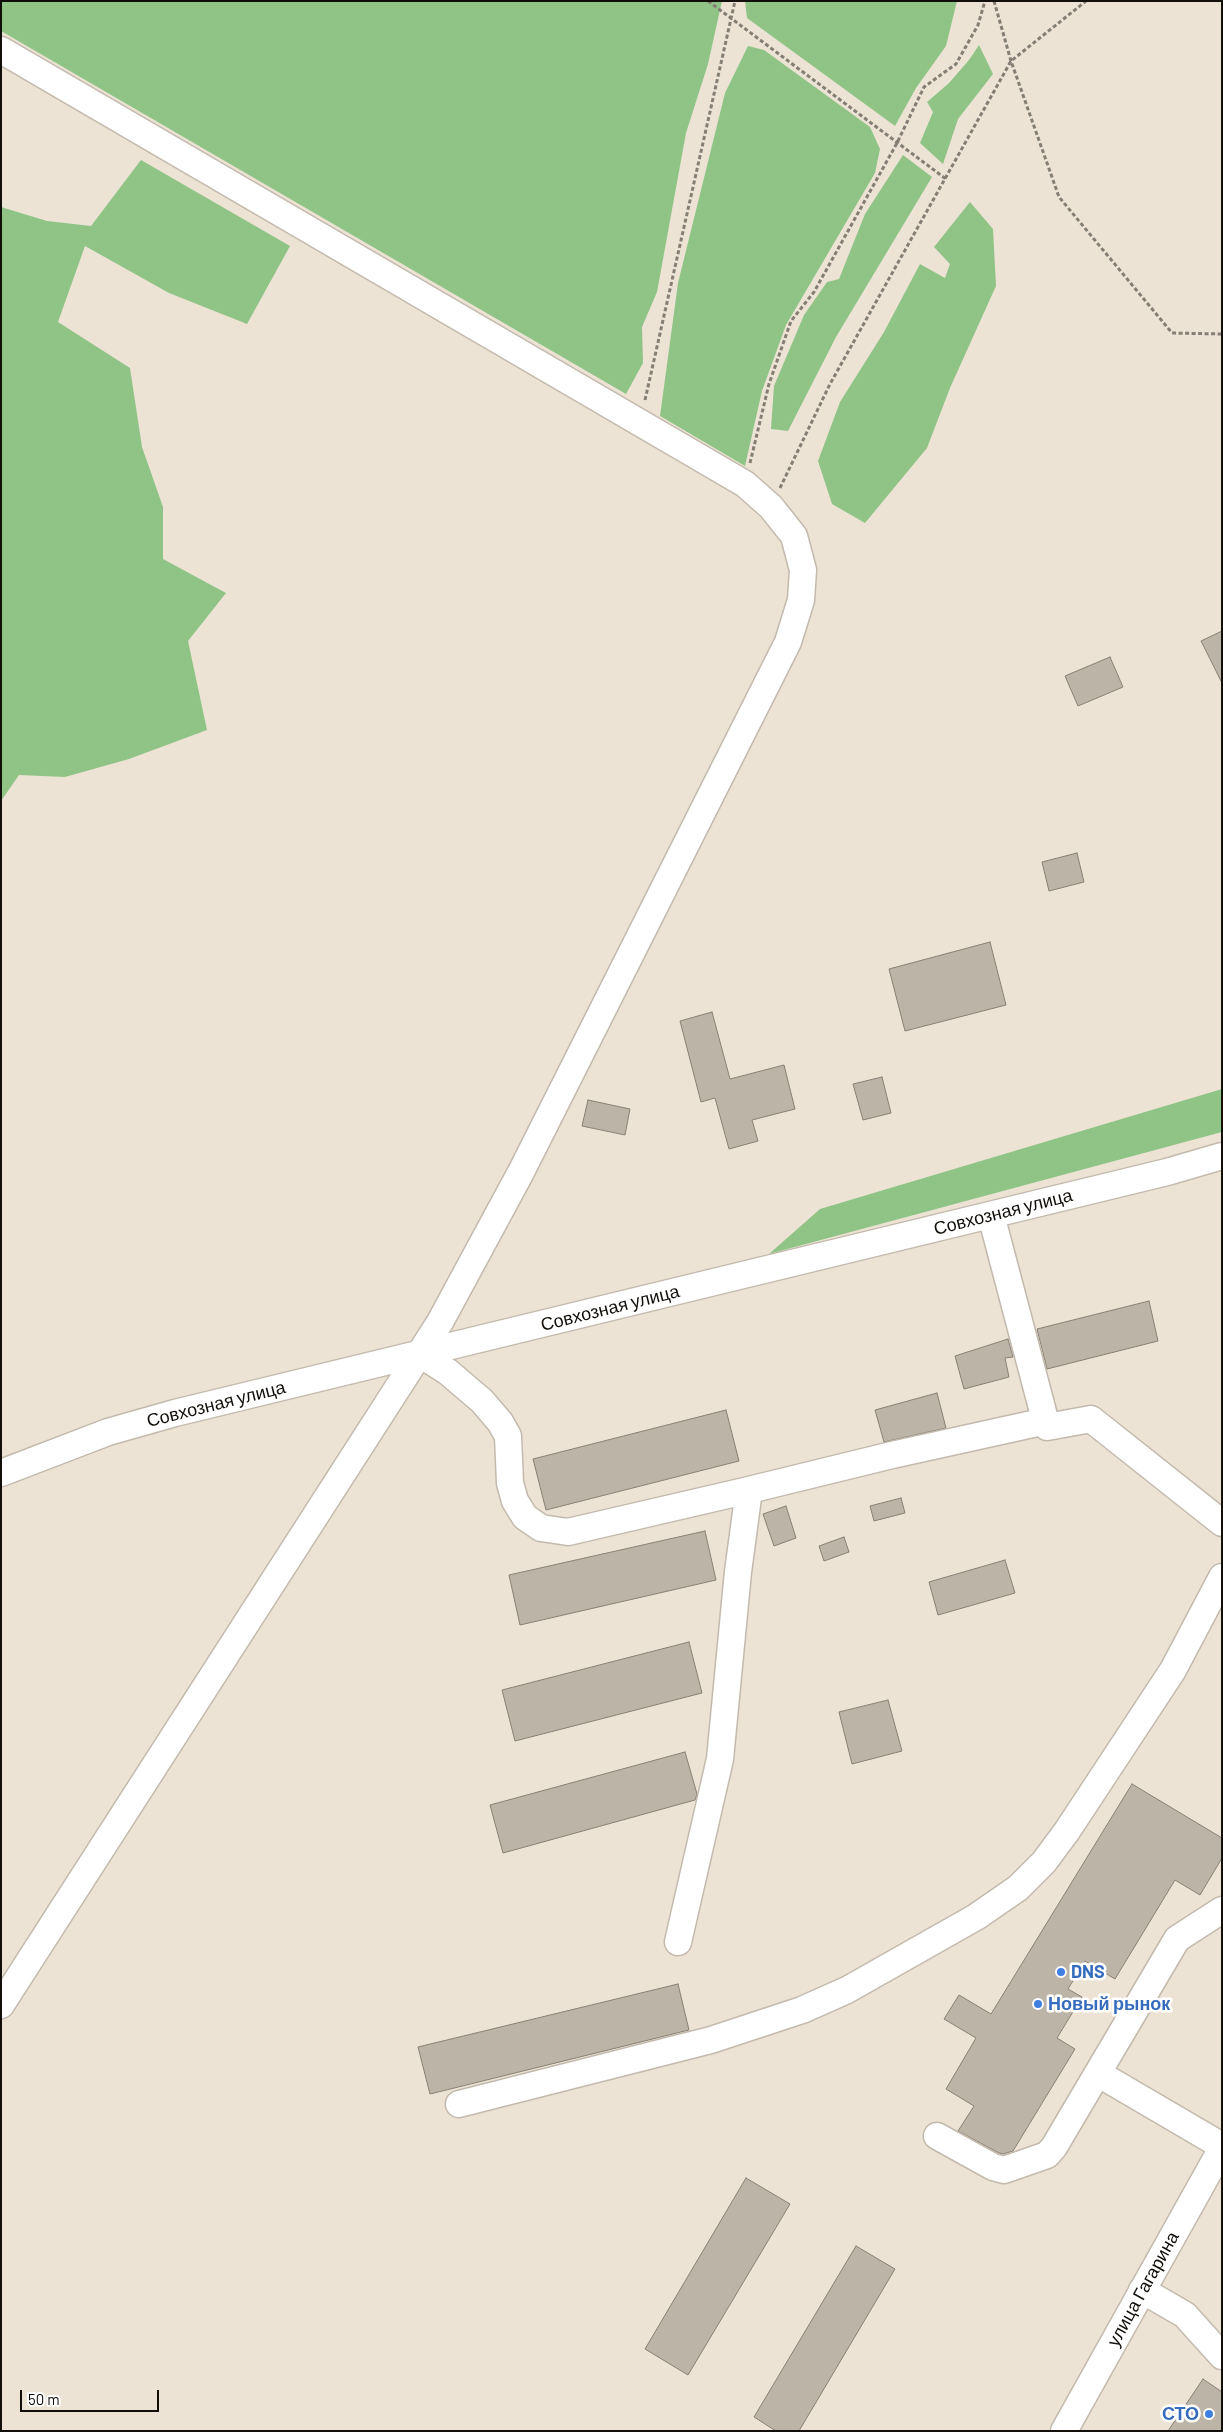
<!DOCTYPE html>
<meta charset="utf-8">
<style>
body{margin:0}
#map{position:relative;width:1223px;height:2432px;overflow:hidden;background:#ece3d5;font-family:Barlow,sans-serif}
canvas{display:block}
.frame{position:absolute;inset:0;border:2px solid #120f0a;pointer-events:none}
.scale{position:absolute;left:20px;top:2390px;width:139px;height:22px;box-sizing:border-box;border:2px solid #120f0a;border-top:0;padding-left:6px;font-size:15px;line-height:18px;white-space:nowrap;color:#120f0a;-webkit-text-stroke:4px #fff;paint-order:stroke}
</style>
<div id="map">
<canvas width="1223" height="2432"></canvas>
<div class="frame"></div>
<div class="scale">50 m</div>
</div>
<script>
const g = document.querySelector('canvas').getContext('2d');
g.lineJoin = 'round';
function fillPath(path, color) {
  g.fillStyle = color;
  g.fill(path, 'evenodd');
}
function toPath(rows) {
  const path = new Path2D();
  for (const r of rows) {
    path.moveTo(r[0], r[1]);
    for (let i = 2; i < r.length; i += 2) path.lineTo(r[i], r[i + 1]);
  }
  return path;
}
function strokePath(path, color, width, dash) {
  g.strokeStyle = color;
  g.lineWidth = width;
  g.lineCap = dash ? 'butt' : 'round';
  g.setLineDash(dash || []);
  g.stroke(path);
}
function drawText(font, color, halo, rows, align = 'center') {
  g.font = font + ' Barlow,sans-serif';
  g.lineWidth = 5;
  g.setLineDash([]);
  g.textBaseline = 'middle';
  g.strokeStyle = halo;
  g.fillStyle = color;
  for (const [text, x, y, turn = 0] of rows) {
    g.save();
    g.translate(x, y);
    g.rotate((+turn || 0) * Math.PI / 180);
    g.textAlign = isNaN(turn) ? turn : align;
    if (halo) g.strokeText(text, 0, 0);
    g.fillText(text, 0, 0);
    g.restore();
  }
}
const forest = toPath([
 [1,1,722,1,708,64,686,133,657,292,642,327,643,363,626,394,1,31],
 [745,1,957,1,946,46,916,88,895,126,747,18],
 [979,45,993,74,958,119,943,164,920,143,933,112,927,102,949,83,969,60],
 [748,46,764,50,870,127,880,149,875,173,786,325,762,391,745,466,660,416,678,283,725,93],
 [903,155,932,177,836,337,788,431,771,429,774,386,804,315,827,282,839,279,865,214],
 [141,160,290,246,247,324,169,293,85,246,58,322,130,368,142,447,163,507,163,559,226,593,188,641,207,730,129,759,65,777,19,775,1,801,1,207,47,221,91,226],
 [970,202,993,229,996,286,950,388,927,448,865,523,832,504,818,461,840,402,884,332,920,264,945,278,950,264,934,247],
 [1222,1089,1222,1132,769,1254,820,1209]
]);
const building = toPath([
 [1222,631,1222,683,1201,641,1222,631],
 [1110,657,1123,687,1078,706,1065,676,1110,657],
 [1077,853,1084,882,1049,891,1042,862,1077,853],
 [990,942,1006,1005,905,1031,889,969,990,942],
 [712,1012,730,1079,784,1065,795,1109,752,1120,758,1141,729,1149,715,1098,701,1102,680,1021,712,1012],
 [882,1077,891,1113,863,1120,853,1084,882,1077],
 [588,1100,630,1109,625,1135,582,1126,588,1100],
 [1149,1301,1158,1341,1047,1369,1037,1329,1149,1301],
 [1008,1339,1013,1357,1005,1358,1009,1377,964,1389,955,1356,1008,1339],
 [937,1393,946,1428,884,1442,875,1410,937,1393],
 [726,1410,739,1461,546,1510,533,1459,726,1410],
 [901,1498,905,1513,874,1521,870,1506,901,1498],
 [786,1506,796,1538,774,1546,763,1514,786,1506],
 [705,1531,716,1580,520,1625,509,1575,705,1531],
 [844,1537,849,1552,824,1561,819,1546,844,1537],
 [1005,1560,1015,1593,938,1615,929,1582,1005,1560],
 [689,1642,702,1693,515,1741,502,1690,689,1642],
 [888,1700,902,1751,852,1764,839,1712,888,1700],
 [685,1752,697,1794,695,1800,503,1853,490,1805,685,1752],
 [1132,1784,1222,1838,1222,1858,1200,1895,1175,1880,1115,1979,1085,1961,1068,1989,1082,1997,1057,2038,1075,2049,1013,2151,1003,2154,999,2153,958,2131,974,2106,946,2089,976,2038,944,2019,959,1995,991,2014,1132,1784],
 [678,1984,689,2030,430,2094,418,2047,678,1984],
 [746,2178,790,2204,688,2375,645,2349,746,2178],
 [856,2246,895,2269,799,2431,776,2431,754,2417,856,2246],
 [1203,2379,1222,2392,1222,2431,1168,2431,1203,2379]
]);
const path = toPath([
 [708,1,946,179],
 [994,1,1011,61,1059,197,1172,333,1222,334],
 [645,400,735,1],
 [750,463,769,384,791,321,814,292,897,143,924,87,956,64,978,25,985,1],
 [780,488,830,384,1011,61,1086,1]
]);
const minor = toPath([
 [1,50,745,484,771,507,794,536,803,570,801,600,788,642,521,1172,440,1322,1,2005],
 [991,1215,1047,1427,1091,1419,1222,1523],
 [420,1354,448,1372,482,1401,500,1422,508,1436,510,1483,515,1501,525,1517,541,1528,568,1532,749,1490],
 [1,1473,108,1432,175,1413,1167,1172,1222,1156],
 [678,1942,720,1759,738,1572,749,1490,892,1455,1046,1421],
 [1099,2074,1222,2146],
 [459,2104,711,2040,802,2010,847,1990,976,1917,1018,1888,1044,1862,1067,1831,1173,1670,1222,1577],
 [937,2136,993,2167,1004,2170,1047,2155,1054,2147,1177,1939,1222,1910],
 [1142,2290,1185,2315,1222,2356],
 [1064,2431,1222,2148]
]);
const markers = [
 [1061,1972,5,"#3f7fe0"],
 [1038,2004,5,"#3f7fe0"],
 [1209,2414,5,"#3f7fe0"]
];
const streetNames = [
 ["Совхозная улица",1003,1212,-14],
 ["Совхозная улица",610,1308,-14],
 ["Совхозная улица",216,1404,-14],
 ["улица Гагарина",1143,2289,-61]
];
const shopNames = [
 ["DNS",1071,1972],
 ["Новый рынок",1048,2004],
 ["СТО",1199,2414,"right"]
];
fillPath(forest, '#90c486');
fillPath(building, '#bdb4a8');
strokePath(building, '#888074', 1);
strokePath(minor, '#c3baad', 29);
strokePath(path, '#847e74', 3, [4, 2.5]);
strokePath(minor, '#fff', 26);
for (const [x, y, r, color] of markers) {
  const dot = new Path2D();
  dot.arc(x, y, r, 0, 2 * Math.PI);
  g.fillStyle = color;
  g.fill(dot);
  strokePath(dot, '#fff', 2);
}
drawText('18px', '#120f0a', '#fff', streetNames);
drawText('bold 18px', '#366cbe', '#fff', shopNames, 'left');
</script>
